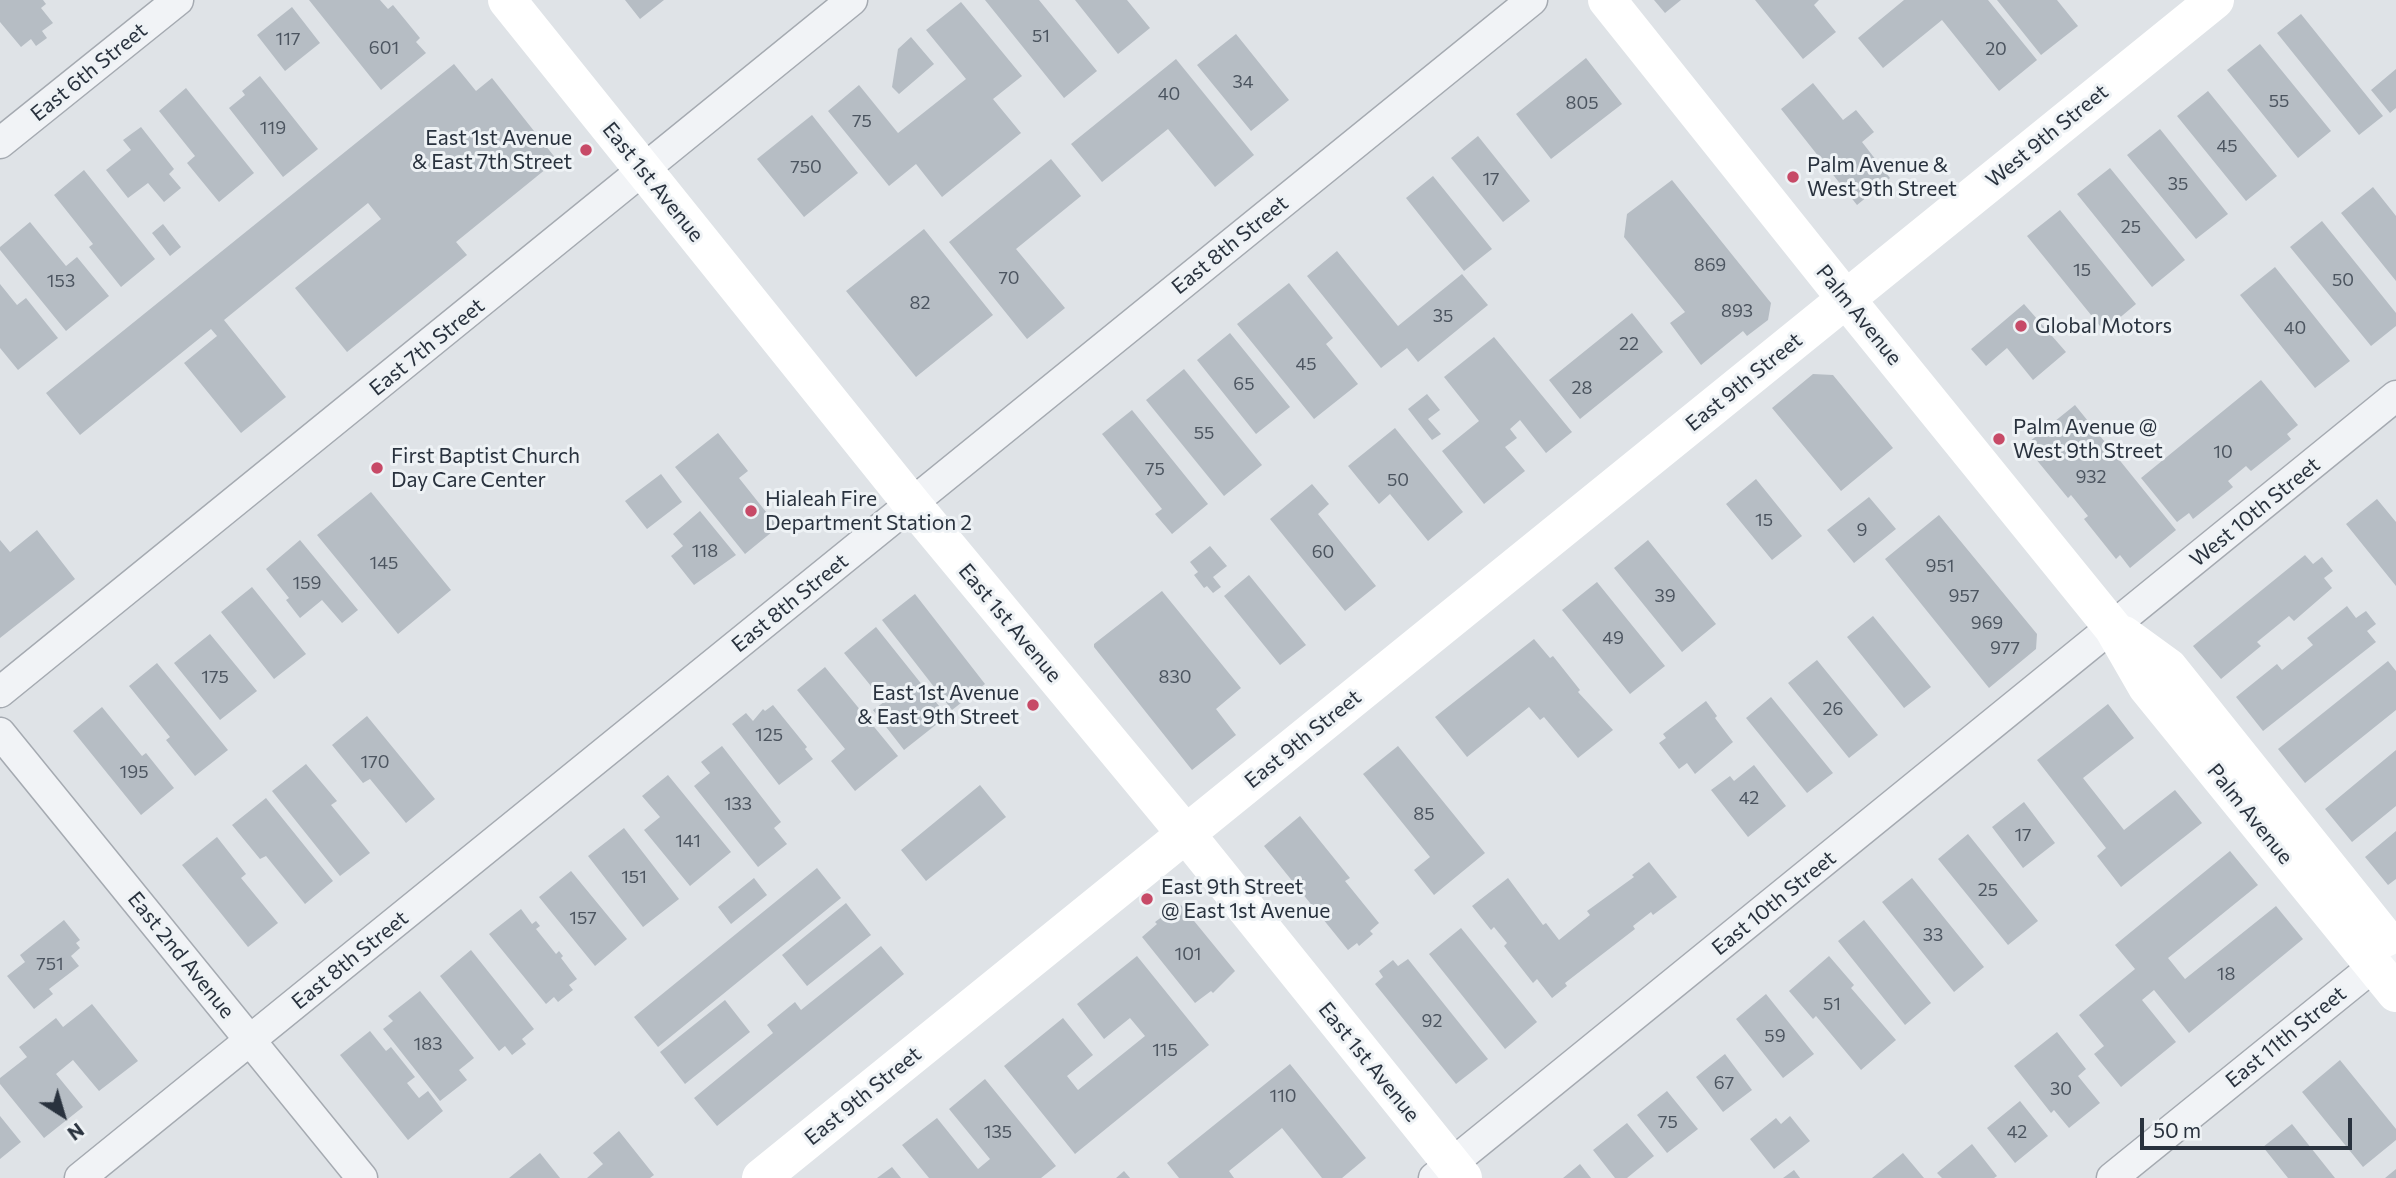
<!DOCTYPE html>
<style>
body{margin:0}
#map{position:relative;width:2396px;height:1178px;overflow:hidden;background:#dfe3e7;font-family:Commissioner,sans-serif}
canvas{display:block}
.north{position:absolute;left:28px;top:1080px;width:70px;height:70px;-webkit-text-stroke:5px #eef2f5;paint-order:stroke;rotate:143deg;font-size:19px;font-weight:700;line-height:28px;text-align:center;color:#29323e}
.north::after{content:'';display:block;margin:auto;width:24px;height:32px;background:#29323e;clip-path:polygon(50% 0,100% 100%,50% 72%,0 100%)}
.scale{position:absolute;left:2140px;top:1118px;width:212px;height:32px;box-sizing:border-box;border:4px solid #29323e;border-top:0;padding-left:9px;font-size:21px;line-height:24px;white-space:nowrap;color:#29323e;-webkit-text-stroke:5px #eef2f5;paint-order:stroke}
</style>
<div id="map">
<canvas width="2396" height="1178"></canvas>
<div class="north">N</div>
<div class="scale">50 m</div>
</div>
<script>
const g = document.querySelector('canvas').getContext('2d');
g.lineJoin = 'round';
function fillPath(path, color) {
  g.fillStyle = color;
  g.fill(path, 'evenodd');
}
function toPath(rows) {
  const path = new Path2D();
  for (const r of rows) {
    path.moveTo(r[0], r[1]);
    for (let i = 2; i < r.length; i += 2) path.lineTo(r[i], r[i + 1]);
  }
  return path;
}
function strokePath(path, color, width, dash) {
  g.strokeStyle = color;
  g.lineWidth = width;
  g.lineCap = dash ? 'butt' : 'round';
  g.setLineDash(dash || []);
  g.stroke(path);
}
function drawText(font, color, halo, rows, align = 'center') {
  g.font = font + ' Commissioner,sans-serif';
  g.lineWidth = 6;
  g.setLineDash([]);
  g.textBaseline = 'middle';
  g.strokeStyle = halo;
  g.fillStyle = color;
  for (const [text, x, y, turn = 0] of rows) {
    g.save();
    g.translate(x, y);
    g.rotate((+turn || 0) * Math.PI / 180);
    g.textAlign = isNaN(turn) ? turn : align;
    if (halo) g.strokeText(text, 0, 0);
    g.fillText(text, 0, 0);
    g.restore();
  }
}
const building = toPath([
 [0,0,43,0,46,4,41,8,53,23,42,31,47,38,36,46,31,39,21,47,0,22],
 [309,0,380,0,388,9,393,5,420,38,416,42,426,53,381,90],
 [625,0,664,0,640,19],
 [985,0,1039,0,1097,71,1064,98],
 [1075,0,1127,0,1150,28,1118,54],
 [1654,0,1681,0,1665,13],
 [1755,0,1819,0,1814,5,1836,32,1803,59],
 [1904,0,1988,0,2037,60,1999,91,1942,20,1883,68,1858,38],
 [1997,0,2057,0,2078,26,2041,55],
 [961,2,1022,76,993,99,1021,133,942,197,916,164,889,186,828,111,859,85,898,133,966,79,926,30],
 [292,7,320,43,285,71,257,35],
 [2301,14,2383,116,2359,135,2277,33],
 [1236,34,1289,100,1251,131,1197,65],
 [911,37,934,64,899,94,892,87,898,49],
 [2260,44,2331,131,2298,158,2227,70],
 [1586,58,1622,104,1551,159,1516,114],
 [1176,59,1254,155,1215,187,1168,129,1102,182,1071,144],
 [454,64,476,91,492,78,557,160,456,242,467,255,347,352,295,288,381,219,368,203,224,320,286,397,241,433,184,363,217,336,211,329,80,435,46,393],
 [2396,69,2396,108,2390,113,2371,90],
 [260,76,318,149,283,177,229,108,245,95,242,91],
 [1813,83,1843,120,1856,110,1874,132,1862,142,1890,178,1857,205,1781,109],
 [186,88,254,173,219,202,187,163,195,156,159,111],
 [2208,91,2277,176,2246,201,2177,116],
 [812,115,858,173,804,217,757,159],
 [141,127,174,169,169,174,181,188,164,202,148,183,128,198,106,170,131,150,123,140],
 [2160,129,2228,214,2196,239,2127,155],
 [1478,136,1530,201,1503,222,1451,158],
 [1051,159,1081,196,1016,249,1065,308,1027,339,949,242],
 [2110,168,2185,260,2152,287,2077,194],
 [84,170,155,259,121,287,89,247,93,244,54,195],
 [1433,176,1492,249,1464,271,1406,198],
 [1672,180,1771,303,1768,320,1747,336,1743,331,1701,365,1670,323,1685,312,1624,237,1627,214],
 [2373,187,2396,216,2396,281,2341,213],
 [2060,210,2136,304,2104,331,2027,236],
 [2322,221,2396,313,2396,326,2371,346,2290,247],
 [30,222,66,266,77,257,109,296,66,331,0,250,0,247],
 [163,224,181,247,170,256,152,233],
 [924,229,993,315,916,377,846,291],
 [1337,251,1398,326,1462,274,1488,305,1418,362,1407,348,1381,368,1307,276],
 [2275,267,2350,361,2315,388,2240,295],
 [1289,283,1333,338,1326,344,1358,384,1314,419,1237,324],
 [0,284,17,305,26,298,58,338,18,370,0,348],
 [2024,304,2066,352,2033,380,2007,348,1986,366,1971,349],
 [1632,313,1663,352,1580,419,1549,380],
 [1230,333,1290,407,1256,434,1197,360],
 [1494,337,1572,432,1546,453,1520,420,1510,429,1517,438,1505,447,1525,471,1484,504,1442,451,1479,421,1444,377],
 [1184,369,1262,465,1224,496,1146,400],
 [1813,374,1833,375,1893,448,1841,491,1772,408],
 [2261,380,2298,425,2287,434,2291,439,2251,471,2246,466,2228,481,2233,487,2193,519,2189,513,2177,522,2141,478],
 [1427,394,1440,410,1428,419,1441,434,1432,440,1408,409],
 [2075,405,2176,530,2130,568,2120,555,2116,559,2084,519,2088,516,2071,495,2068,498,2035,458,2039,455,2029,442],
 [1132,410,1208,504,1172,534,1155,514,1162,509,1102,434],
 [1395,428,1463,512,1428,541,1390,494,1379,504,1348,466],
 [718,433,748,471,739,478,778,527,745,554,675,467],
 [661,474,682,502,647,529,625,501],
 [1756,479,1802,536,1772,560,1726,504],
 [1312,484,1329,504,1318,514,1376,586,1345,611,1270,519],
 [371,492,451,590,398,634,317,535],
 [1869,497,1896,529,1854,563,1827,530],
 [2377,499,2396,522,2396,586,2346,524],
 [700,511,736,555,694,585,671,556,683,546,673,534],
 [1939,515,2037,634,2036,649,1989,688,1885,559],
 [37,530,75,579,0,638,0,540,10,552],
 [300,540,358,610,342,623,322,600,300,618,286,600,289,598,266,569],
 [1648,540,1716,624,1682,652,1614,568],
 [1210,546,1227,566,1213,577,1221,587,1213,593,1207,586,1204,588,1194,575,1198,572,1190,562],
 [2305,555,2313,564,2322,557,2333,571,2324,578,2332,588,2294,621,2289,616,2257,642,2261,646,2221,679,2193,646],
 [1249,575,1306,645,1280,665,1224,596],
 [1597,582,1665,666,1630,694,1562,610],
 [252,587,306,654,274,679,221,612],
 [1162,591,1241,688,1216,709,1236,735,1192,770,1094,647,1094,644],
 [915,594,985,684,952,710,882,620],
 [2347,606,2356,618,2366,611,2376,624,2367,631,2376,642,2263,731,2236,697,2277,664,2282,670,2313,645,2307,638],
 [1873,616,1931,687,1904,708,1847,637],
 [876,627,947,716,904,750,873,710,884,702,844,653],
 [210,634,257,691,220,720,174,663],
 [1534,639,1550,658,1553,656,1580,690,1578,692,1613,730,1578,758,1544,717,1540,720,1529,707,1467,757,1435,717],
 [1817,660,1878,735,1849,758,1788,683],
 [2388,661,2396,671,2396,710,2305,783,2278,749],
 [157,663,228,750,195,776,166,740,170,737,129,686],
 [825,667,898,756,855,791,831,761,845,749,797,690],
 [1771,697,1833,773,1807,793,1746,718],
 [1706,701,1717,716,1715,718,1733,742,1695,774,1687,763,1679,769,1659,743,1666,738,1663,734],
 [2108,704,2134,738,2083,778,2124,830,2175,790,2202,823,2121,887,2097,856,2106,848,2037,760],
 [773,705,807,747,805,749,813,759,779,785,732,724,746,713,753,721,763,709,765,711],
 [102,707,142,756,146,753,174,788,141,815,73,731],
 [367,716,435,799,406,823,370,779,363,783,332,745],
 [722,746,781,822,774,828,787,844,758,867,694,786,710,773,701,762],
 [1398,746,1485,853,1434,895,1414,870,1430,857,1363,774],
 [2396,750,2396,806,2352,842,2325,809],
 [306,764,337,801,331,805,370,853,340,876,272,791],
 [1754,765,1786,806,1748,837,1711,790,1730,776,1734,781],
 [668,775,731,852,690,886,644,830,660,817,642,796],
 [980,785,1006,817,926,881,901,850],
 [266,798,333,881,305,904,266,856,260,859,232,825],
 [2024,802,2055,843,2023,868,1992,827],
 [1300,816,1350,878,1345,881,1379,923,1370,931,1373,934,1359,946,1357,943,1348,950,1264,846],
 [624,828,679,899,643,927,588,856],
 [2396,831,2396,879,2388,885,2365,857],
 [1968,834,2038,921,2008,945,1938,859],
 [217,837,246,874,241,878,278,923,248,947,182,865],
 [2230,851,2258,885,2168,958,2185,979,2276,906,2303,939,2189,1033,2154,990,2142,1000,2176,1042,2121,1087,2094,1054,2104,1046,2079,1015,2135,969,2115,945],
 [1649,862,1677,897,1653,915,1651,912,1633,926,1635,929,1565,983,1567,986,1552,998,1537,979,1533,983,1504,946,1507,943,1494,927,1491,930,1472,906,1508,878,1543,925,1546,923,1559,940,1590,915,1587,911,1634,877,1632,875],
 [817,868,841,898,658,1047,634,1017],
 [571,871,627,939,595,966,539,897],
 [754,878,767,895,731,924,718,907],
 [1912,878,1984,967,1954,992,1882,902],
 [846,903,871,935,807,986,782,955],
 [1181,905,1235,971,1213,993,1211,991,1195,1003,1142,937,1157,924,1155,922,1167,913,1169,915],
 [521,909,532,924,536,921,540,926,536,929,556,954,559,951,563,956,561,958,577,979,569,985,573,990,558,1002,554,997,546,1004,489,934],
 [64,920,80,940,76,943,80,948,71,956,79,966,49,989,53,994,34,1009,7,976,25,962,20,955],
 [1864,920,1931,1003,1905,1025,1838,941],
 [1461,928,1537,1022,1505,1049,1429,954],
 [881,946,904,974,717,1126,694,1098,773,1033,767,1025,795,1002,801,1010],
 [471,950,534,1029,522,1039,526,1044,512,1055,505,1046,499,1051,440,976],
 [1137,956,1209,1045,1075,1154,1004,1066,1063,1018,1093,1055,1067,1076,1078,1090,1145,1036,1130,1018,1104,1039,1077,1004],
 [1829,956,1854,985,1851,988,1896,1040,1861,1070,1816,1016,1813,1019,1789,991],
 [1408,959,1488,1059,1456,1084,1375,984,1383,977,1379,971,1393,960,1398,966],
 [420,991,474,1058,459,1070,467,1080,440,1101,383,1029,393,1021,388,1016],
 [1766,994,1814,1054,1783,1078,1736,1019],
 [725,1000,750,1032,685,1084,660,1052],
 [92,1004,138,1061,99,1091,73,1060,56,1074,83,1107,44,1138,0,1084,0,1078,27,1057,19,1047,56,1018,63,1027],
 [370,1031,386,1051,391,1047,415,1077,407,1083,419,1098,428,1091,443,1111,408,1140,340,1055],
 [2057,1032,2086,1069,2078,1076,2100,1103,2069,1128,2054,1110,2051,1113,2014,1066],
 [1725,1054,1752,1090,1723,1112,1696,1077],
 [2340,1060,2396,1129,2396,1140,2363,1167,2302,1092],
 [1290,1064,1366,1158,1342,1178,1322,1178,1282,1128,1229,1171,1234,1178,1179,1178,1167,1163],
 [985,1079,1056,1166,1041,1178,929,1178,902,1145,937,1118,978,1169,990,1159,949,1109],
 [1667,1091,1698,1129,1667,1153,1637,1115],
 [2020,1101,2048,1136,2015,1163,1987,1128],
 [0,1116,21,1142,0,1159],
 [1790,1116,1810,1141,1774,1169,1750,1139,1776,1118,1781,1124],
 [1627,1123,1654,1156,1627,1178,1615,1178,1593,1150],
 [2292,1124,2335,1178,2288,1178,2263,1147],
 [619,1131,654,1175,650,1178,587,1178,603,1164,593,1153],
 [1972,1144,1997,1176,1994,1178,1942,1178,1937,1173],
 [540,1153,560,1178,509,1178],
 [1903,1153,1924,1178,1872,1178],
 [1580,1164,1591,1178,1563,1178],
 [892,1167,901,1178,877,1178],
 [2396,1169,2396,1178,2385,1178],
 [1794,1170,1800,1178,1783,1178],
 [1124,1171,1130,1178,1116,1178]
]);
const street = toPath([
 [0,143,178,0],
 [0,692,852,0],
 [0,733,362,1178],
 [80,1178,1532,0],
 [1434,1178,2396,396],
 [2112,1178,2390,953]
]);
const secondary = toPath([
 [507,0,912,504,1186,834,1463,1178],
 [1607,0,1846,299,2113,628,2147,687,2396,993],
 [2124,635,2168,667,2385,938],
 [761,1178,2215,0]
]);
const markers = [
 [586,150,7,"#c74a67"],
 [1793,177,7,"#c74a67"],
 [2021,326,7,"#c74a67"],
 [1999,439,7,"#c74a67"],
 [377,468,7,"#c74a67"],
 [751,511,7,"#c74a67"],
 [1033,705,7,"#c74a67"],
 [1147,899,7,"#c74a67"]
];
const numberNames = [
 ["51",1041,36],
 ["117",288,39],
 ["601",384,48],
 ["20",1996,49],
 ["34",1243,82],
 ["40",1169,94],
 ["55",2279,101],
 ["805",1582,103],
 ["75",862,121],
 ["119",273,128],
 ["45",2227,146],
 ["750",806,167],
 ["17",1491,179],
 ["35",2178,184],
 ["25",2131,227],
 ["869",1710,265],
 ["15",2082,270],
 ["70",1009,278],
 ["50",2343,280],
 ["153",61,281],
 ["82",920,303],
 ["893",1737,311],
 ["35",1443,316],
 ["40",2295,328],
 ["22",1629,344],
 ["45",1306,364],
 ["65",1244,384],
 ["28",1582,388],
 ["55",1204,433],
 ["10",2223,452],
 ["75",1155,469],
 ["932",2091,477],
 ["50",1398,480],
 ["15",1764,520],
 ["9",1862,530],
 ["118",705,551],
 ["60",1323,552],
 ["145",384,563],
 ["951",1940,566],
 ["159",307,583],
 ["39",1665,596],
 ["957",1964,596],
 ["969",1987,623],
 ["49",1613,638],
 ["977",2005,648],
 ["175",215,677],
 ["830",1175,677],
 ["26",1833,709],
 ["125",769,735],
 ["170",375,762],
 ["195",134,772],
 ["42",1749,798],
 ["133",738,804],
 ["85",1424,814],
 ["17",2023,835],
 ["141",688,841],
 ["151",634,877],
 ["25",1988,890],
 ["157",583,918],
 ["33",1933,935],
 ["101",1188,954],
 ["751",50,964],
 ["18",2226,974],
 ["51",1832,1004],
 ["92",1432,1021],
 ["59",1775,1036],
 ["183",428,1044],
 ["115",1165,1050],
 ["67",1724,1083],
 ["30",2061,1089],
 ["110",1283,1096],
 ["75",1668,1122],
 ["135",998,1132],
 ["42",2017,1132]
];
const streetNames = [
 ["East 6th Street",89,72,-39],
 ["West 9th Street",2047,136,-39],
 ["East 1st Avenue",653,182,51],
 ["East 8th Street",1230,245,-39],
 ["Palm Avenue",1859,315,51],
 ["East 7th Street",427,347,-39],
 ["East 9th Street",1744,382,-39],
 ["West 10th Street",2255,512,-39],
 ["East 8th Street",790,603,-39],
 ["East 1st Avenue",1010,623,50],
 ["East 9th Street",1303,739,-39],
 ["Palm Avenue",2250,814,51],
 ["East 10th Street",1774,903,-39],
 ["East 2nd Avenue",181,955,51],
 ["East 8th Street",350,960,-39],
 ["East 11th Street",2286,1037,-39],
 ["East 1st Avenue",1369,1062,51],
 ["East 9th Street",863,1096,-39]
];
const poiNames = [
 ["East 1st Avenue",572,138,"right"],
 ["& East 7th Street",572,162,"right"],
 ["Palm Avenue &",1807,165],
 ["West 9th Street",1807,189],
 ["Global Motors",2035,326],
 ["Palm Avenue @",2013,427],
 ["West 9th Street",2013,451],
 ["First Baptist Church",391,456],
 ["Day Care Center",391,480],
 ["Hialeah Fire",765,499],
 ["Department Station 2",765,523],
 ["East 1st Avenue",1019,693,"right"],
 ["& East 9th Street",1019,717,"right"],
 ["East 9th Street",1161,887],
 ["@ East 1st Avenue",1161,911]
];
fillPath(building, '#b6bdc4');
strokePath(street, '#a5aab1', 33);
strokePath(street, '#f1f3f6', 30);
strokePath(secondary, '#fff', 38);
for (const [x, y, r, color] of markers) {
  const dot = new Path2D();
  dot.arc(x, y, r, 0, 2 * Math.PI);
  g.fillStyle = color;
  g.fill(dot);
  strokePath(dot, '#eef2f5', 2.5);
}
drawText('18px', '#4c5560', null, numberNames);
drawText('21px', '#29323e', '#eef2f5', streetNames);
drawText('21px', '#29323e', '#eef2f5', poiNames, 'left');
</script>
